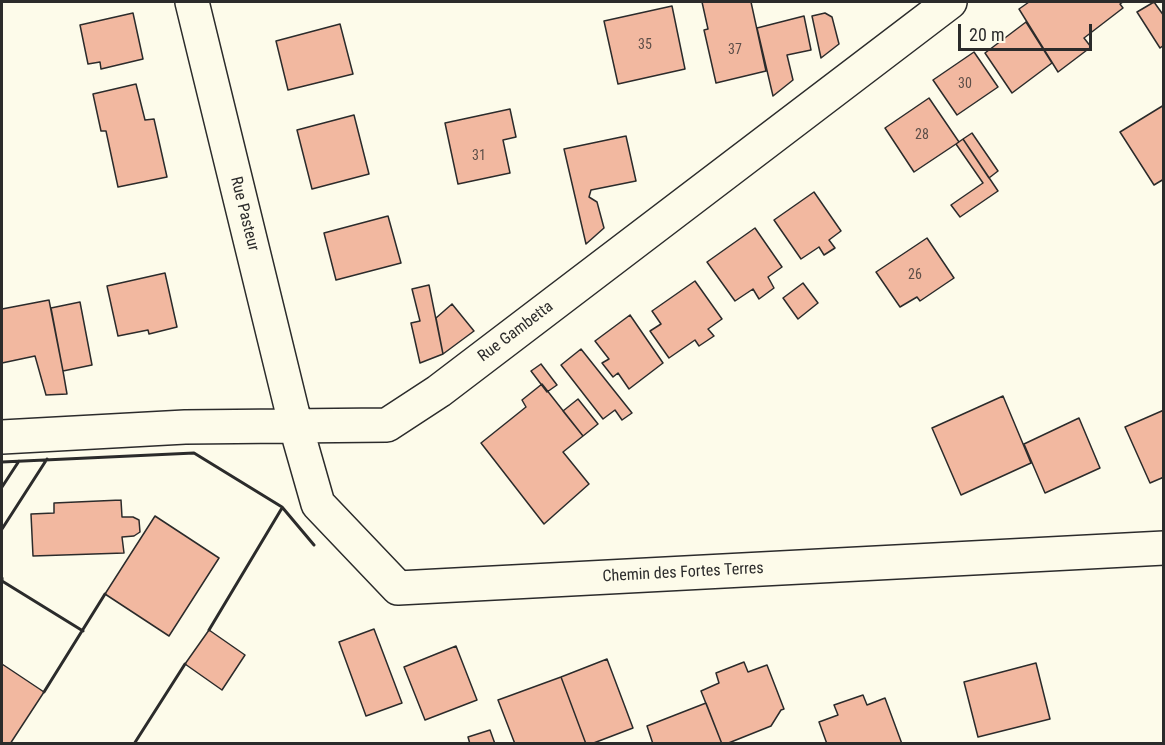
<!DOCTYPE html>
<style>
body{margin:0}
#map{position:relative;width:1165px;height:745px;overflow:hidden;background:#fdfbea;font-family:"Roboto Condensed",sans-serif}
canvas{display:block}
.frame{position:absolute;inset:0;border:3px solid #2b2b2b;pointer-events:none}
.scale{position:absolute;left:958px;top:24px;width:134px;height:27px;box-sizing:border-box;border:3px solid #2b2b2b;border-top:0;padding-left:8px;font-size:18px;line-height:21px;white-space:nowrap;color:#2b2b2b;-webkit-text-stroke:4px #fdfbea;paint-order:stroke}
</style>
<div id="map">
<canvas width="1165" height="745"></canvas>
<div class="frame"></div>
<div class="scale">20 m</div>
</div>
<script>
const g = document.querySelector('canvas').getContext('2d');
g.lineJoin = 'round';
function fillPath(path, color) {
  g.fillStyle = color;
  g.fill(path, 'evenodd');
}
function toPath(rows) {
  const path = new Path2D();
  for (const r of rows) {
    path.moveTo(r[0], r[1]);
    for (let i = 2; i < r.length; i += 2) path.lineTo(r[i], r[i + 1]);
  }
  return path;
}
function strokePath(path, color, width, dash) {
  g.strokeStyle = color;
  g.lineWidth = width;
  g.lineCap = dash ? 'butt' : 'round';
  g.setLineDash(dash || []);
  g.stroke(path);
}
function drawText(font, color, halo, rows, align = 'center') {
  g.font = font + ' "Roboto Condensed",sans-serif';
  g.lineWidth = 4.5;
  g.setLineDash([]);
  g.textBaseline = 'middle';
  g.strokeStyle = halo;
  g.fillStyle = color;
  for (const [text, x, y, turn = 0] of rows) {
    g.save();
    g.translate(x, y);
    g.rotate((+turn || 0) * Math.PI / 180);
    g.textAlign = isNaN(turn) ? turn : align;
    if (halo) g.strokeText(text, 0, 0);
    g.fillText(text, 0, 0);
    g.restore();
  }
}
const building = toPath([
 [702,2,751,2,766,71,716,83,704,30,708,29,702,2],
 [1029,2,1123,2,1120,4,1123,8,1084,38,1091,47,1058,72,1019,9,1029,2],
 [1154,2,1164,16,1164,45,1160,48,1137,12,1154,2],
 [672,6,685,69,618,84,604,21,672,6],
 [133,13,143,59,101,69,100,62,88,64,80,25,133,13],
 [825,13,832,17,839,44,821,58,812,16,825,13],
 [804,16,811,50,787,55,793,80,773,96,757,28,804,16],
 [1026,22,1052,63,1012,93,985,53,1026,22],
 [340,24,353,74,288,90,276,41,340,24],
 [974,52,998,87,957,115,933,80,974,52],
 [136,84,145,120,154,119,167,177,118,187,106,131,101,131,93,94,136,84],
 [929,98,959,142,914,172,885,128,929,98],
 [1164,105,1164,179,1154,185,1120,132,1164,105],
 [510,109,516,137,503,140,510,173,458,184,445,123,510,109],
 [354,115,369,174,312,189,297,130,354,115],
 [972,133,998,171,989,178,963,139,972,133],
 [626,136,636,181,591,190,589,197,597,202,604,228,586,244,564,149,626,136],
 [963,139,998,191,960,217,951,205,983,183,956,144,963,139],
 [814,192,841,231,829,240,835,248,824,255,819,247,801,259,774,220,814,192],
 [388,216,401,263,336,280,324,233,388,216],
 [755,228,782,267,768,277,774,288,759,299,753,289,735,301,707,262,755,228],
 [927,238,954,278,920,301,917,297,900,307,876,272,927,238],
 [165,273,177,327,149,334,148,330,118,336,107,286,165,273],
 [695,281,722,319,708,329,714,336,699,346,695,340,669,358,650,331,661,324,652,311,695,281],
 [803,283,818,303,798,319,783,298,803,283],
 [429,285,443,354,420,363,411,323,420,321,412,289,429,285],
 [49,300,63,371,67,394,46,395,35,356,2,363,2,309,49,300],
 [80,302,92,365,63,371,51,308,80,302],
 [452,304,474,331,443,354,436,318,452,304],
 [630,315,663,363,629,389,618,373,613,377,602,363,609,359,595,341,630,315],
 [581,349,632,413,622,420,615,410,603,419,561,365,581,349],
 [541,364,557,385,547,392,531,371,541,364],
 [542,384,583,436,563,452,589,484,544,524,481,443,526,407,522,400,542,384],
 [1003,396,1031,463,961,495,932,428,1003,396],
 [578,399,598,424,583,436,563,411,578,399],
 [1164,410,1164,477,1150,483,1125,427,1164,410],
 [1079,418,1100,468,1045,493,1024,444,1079,418],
 [121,500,122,517,133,517,139,520,140,532,134,536,122,537,124,553,33,556,31,514,54,513,54,503,121,500],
 [155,516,219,558,169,636,105,594,155,516],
 [374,629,402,703,366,716,339,642,374,629],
 [209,630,245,655,222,690,185,664,209,630],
 [456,646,477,700,425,720,404,667,456,646],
 [607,659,633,728,591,744,586,744,561,677,607,659],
 [744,662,748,672,767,665,784,709,781,710,771,726,726,744,722,744,701,691,719,683,716,673,744,662],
 [1036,663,1050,719,978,737,964,682,1036,663],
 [2,664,44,692,10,744,2,744,2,664],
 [561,677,586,744,515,744,498,700,561,677],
 [863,695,867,705,885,698,902,744,827,744,819,722,838,715,834,705,863,695],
 [706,703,722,744,653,744,647,726,706,703],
 [490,730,495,744,470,744,468,737,490,730]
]);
const street = toPath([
 [192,2,296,427,318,504,398,588,1164,548],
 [2,437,185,427,387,425,439,391,950,2]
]);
const wall = toPath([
 [2,462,194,453,282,507,314,545],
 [2,487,19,461],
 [2,529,47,459],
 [2,578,2,581,83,631],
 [209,630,282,508],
 [44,692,105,594],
 [134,744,185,664]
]);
const numberNames = [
 ["35",645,45],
 ["37",735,50],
 ["30",965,84],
 ["28",922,135],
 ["31",479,156],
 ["26",915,275]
];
const streetNames = [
 ["Rue Pasteur",244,214,76],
 ["Rue Gambetta",516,332,-37],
 ["Chemin des Fortes Terres",683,573,-3]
];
fillPath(building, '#f2b8a0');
strokePath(building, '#2b2b2b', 1.5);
strokePath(street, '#2b2b2b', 36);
strokePath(street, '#fdfbea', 33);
strokePath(wall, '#2b2b2b', 3);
drawText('14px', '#5d4e48', null, numberNames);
drawText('16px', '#2b2b2b', '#fdfbea', streetNames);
</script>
